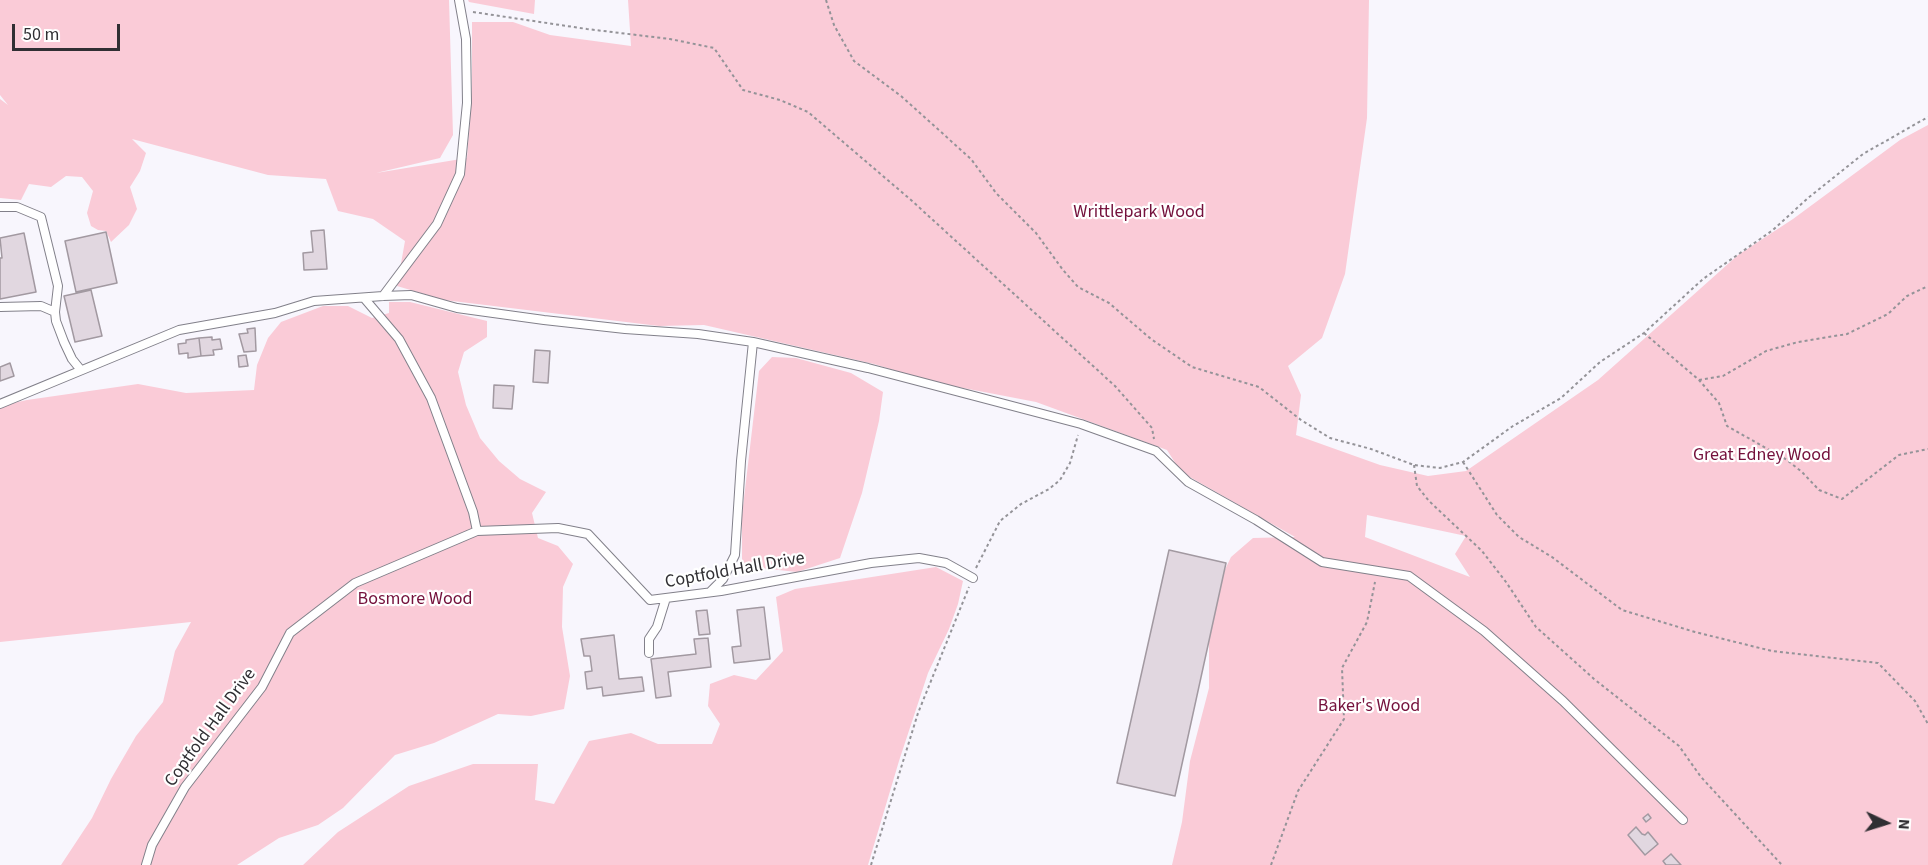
<!DOCTYPE html>
<style>
body{margin:0}
#map{position:relative;width:1928px;height:865px;overflow:hidden;background:#f8f6fd;font-family:"Source Sans 3",sans-serif}
canvas{display:block}
.north{position:absolute;left:1856px;top:793px;width:60px;height:60px;-webkit-text-stroke:4px #fff;paint-order:stroke;rotate:94deg;font-size:16px;font-weight:700;line-height:24px;text-align:center;color:#302f33}
.north::after{content:'';display:block;margin:auto;width:21px;height:27px;background:#302f33;clip-path:polygon(50% 0,100% 100%,50% 72%,0 100%)}
.scale{position:absolute;left:12px;top:24px;width:108px;height:27px;box-sizing:border-box;border:3px solid #302f33;border-top:0;padding-left:8px;font-size:18px;line-height:21px;white-space:nowrap;color:#302f33;-webkit-text-stroke:4px #fff;paint-order:stroke}
</style>
<div id="map">
<canvas width="1928" height="865"></canvas>
<div class="north">N</div>
<div class="scale">50 m</div>
</div>
<script>
const g = document.querySelector('canvas').getContext('2d');
g.lineJoin = 'round';
function fillPath(path, color) {
  g.fillStyle = color;
  g.fill(path, 'evenodd');
}
function toPath(rows) {
  const path = new Path2D();
  for (const r of rows) {
    path.moveTo(r[0], r[1]);
    for (let i = 2; i < r.length; i += 2) path.lineTo(r[i], r[i + 1]);
  }
  return path;
}
function strokePath(path, color, width, dash) {
  g.strokeStyle = color;
  g.lineWidth = width;
  g.lineCap = dash ? 'butt' : 'round';
  g.setLineDash(dash || []);
  g.stroke(path);
}
function drawText(font, color, halo, rows, align = 'center') {
  g.font = font + ' "Source Sans 3",sans-serif';
  g.lineWidth = 4.5;
  g.setLineDash([]);
  g.textBaseline = 'middle';
  g.strokeStyle = halo;
  g.fillStyle = color;
  for (const [text, x, y, turn = 0] of rows) {
    g.save();
    g.translate(x, y);
    g.rotate((+turn || 0) * Math.PI / 180);
    g.textAlign = isNaN(turn) ? turn : align;
    if (halo) g.strokeText(text, 0, 0);
    g.fillText(text, 0, 0);
    g.restore();
  }
}
const green = toPath([
 [0,0,449,0,453,135,440,158,376,173,467,158,472,88,472,22,513,22,550,35,631,46,628,0,1369,0,1367,118,1345,274,1322,338,1288,366,1301,395,1296,435,1380,465,1428,476,1466,471,1598,380,1738,255,1793,219,1900,140,1928,125,1928,865,1172,865,1182,822,1190,761,1209,688,1209,603,1231,557,1253,538,1295,537,1181,472,1167,450,1036,402,932,382,874,364,704,325,659,326,444,300,397,286,405,241,373,219,338,211,326,179,268,175,132,139,146,153,140,171,130,187,137,209,129,225,111,242,106,231,98,230,91,226,87,213,93,191,82,177,66,176,51,187,29,184,21,200,0,198,0,99,8,105,0,95],
 [1367,515,1466,536,1455,554,1470,577,1365,537],
 [468,0,535,0,534,14,469,2],
 [389,302,410,302,487,321,487,337,464,352,458,372,466,405,480,438,499,461,520,479,546,492,532,513,538,538,558,546,573,564,563,587,562,627,570,676,564,709,531,716,498,714,434,743,395,755,343,808,318,825,279,838,237,865,61,865,92,818,111,779,136,736,163,702,175,651,191,622,0,642,0,406,27,400,138,384,186,393,254,390,257,365,268,338,281,322,323,306,348,306,372,318,389,313],
 [772,357,796,358,851,373,883,392,879,421,862,493,840,558,797,572,742,566,742,515,759,371],
 [936,567,963,581,958,604,949,629,928,673,899,761,868,865,303,865,338,832,409,786,473,764,538,764,535,800,554,804,589,741,631,733,658,744,712,744,720,724,708,706,710,684,734,675,756,680,783,651,776,597,795,589]
]);
const building = toPath([
 [324,230,327,269,304,270,303,253,313,252,311,231,324,230],
 [106,232,117,283,76,292,65,241,106,232],
 [24,233,36,292,0,299,0,258,2,258,0,238,24,233],
 [91,290,102,336,75,342,64,296,91,290],
 [255,328,256,351,244,352,239,334,248,333,247,329,255,328],
 [212,337,212,340,220,339,222,349,213,350,214,355,201,356,199,338,212,337],
 [199,338,201,356,188,358,188,353,179,354,178,344,186,343,186,340,199,338],
 [535,350,550,351,548,383,533,382,535,350],
 [246,355,248,366,239,367,238,356,246,355],
 [10,363,14,376,0,381,0,367,10,363],
 [494,385,514,386,512,409,493,408,494,385],
 [1169,550,1226,563,1175,796,1117,783,1169,550],
 [764,607,770,659,734,663,732,647,741,646,737,610,764,607],
 [707,610,710,634,699,635,696,611,707,610],
 [614,635,619,679,642,677,644,691,603,696,602,687,587,689,585,672,592,671,590,656,584,656,581,639,614,635],
 [708,638,711,667,668,672,671,696,656,698,651,659,696,654,694,639,708,638],
 [1648,814,1651,818,1646,822,1643,818,1648,814],
 [1636,827,1642,834,1645,835,1648,832,1658,844,1645,855,1628,835,1636,827],
 [1671,854,1681,865,1666,865,1663,861,1671,854]
]);
const path = toPath([
 [826,0,834,25,854,61,901,96,971,159,996,193,1036,233,1063,270,1078,287,1109,303,1151,339,1192,367,1259,387,1301,420,1330,438,1371,449,1414,465,1440,468,1463,462,1513,426,1561,398,1600,362,1644,333,1703,279,1773,230,1808,198,1863,154,1928,117],
 [473,12,587,29,670,39,714,48,743,90,780,100,808,112,911,200,1115,386,1152,428,1154,439],
 [1644,333,1699,380,1719,403,1727,426,1787,460,1802,472,1819,490,1842,499,1899,455,1928,449],
 [1699,380,1723,376,1766,351,1798,342,1847,334,1888,314,1907,296,1928,286],
 [1463,462,1497,515,1519,537,1552,557,1622,610,1695,632,1772,651,1878,663,1915,701,1928,724],
 [1414,465,1417,486,1429,501,1482,551,1506,582,1536,627,1594,679,1679,746,1701,777,1782,865],
 [976,568,1000,521,1021,504,1049,489,1060,480,1070,463,1078,435],
 [871,865,918,713,969,587],
 [1271,865,1298,791,1344,719,1342,668,1367,622,1375,582]
]);
const lane = toPath([
 [0,207,17,207,41,217,58,286,55,312],
 [383,296,437,224,460,174,467,103,466,39,459,0],
 [364,298,399,339,431,398,473,512,477,531],
 [0,307,41,306,55,312,56,321,64,342,72,359,80,369],
 [0,404,179,330,275,313,314,301,383,296,411,295,457,308,544,320,625,329,698,334,753,342,868,368,1081,424,1156,451,1188,482,1256,520,1322,562,1409,576,1484,631,1563,701,1683,820],
 [710,592,723,579,735,555,741,461,753,342],
 [649,653,649,639,657,627,666,598],
 [146,865,152,845,185,787,262,687,290,633,355,583,477,531,558,528,588,534,650,600,721,591,871,563,919,558,946,563,973,578]
]);
const parkNames = [
 ["Writtlepark Wood",1139,213],
 ["Great Edney Wood",1762,456],
 ["Bosmore Wood",415,600],
 ["Baker's Wood",1369,707]
];
const streetNames = [
 ["Coptfold Hall Drive",735,571,-10],
 ["Coptfold Hall Drive",211,728,-54]
];
fillPath(green, '#facbd7');
fillPath(building, '#e1d7e0');
strokePath(building, '#a299a1', 1.5);
strokePath(lane, '#82808a', 10);
strokePath(path, '#949398', 2, [3, 3]);
strokePath(lane, '#fff', 8);
drawText('18px', '#74113c', '#fff', parkNames);
drawText('18px', '#302f33', '#fff', streetNames);
</script>
